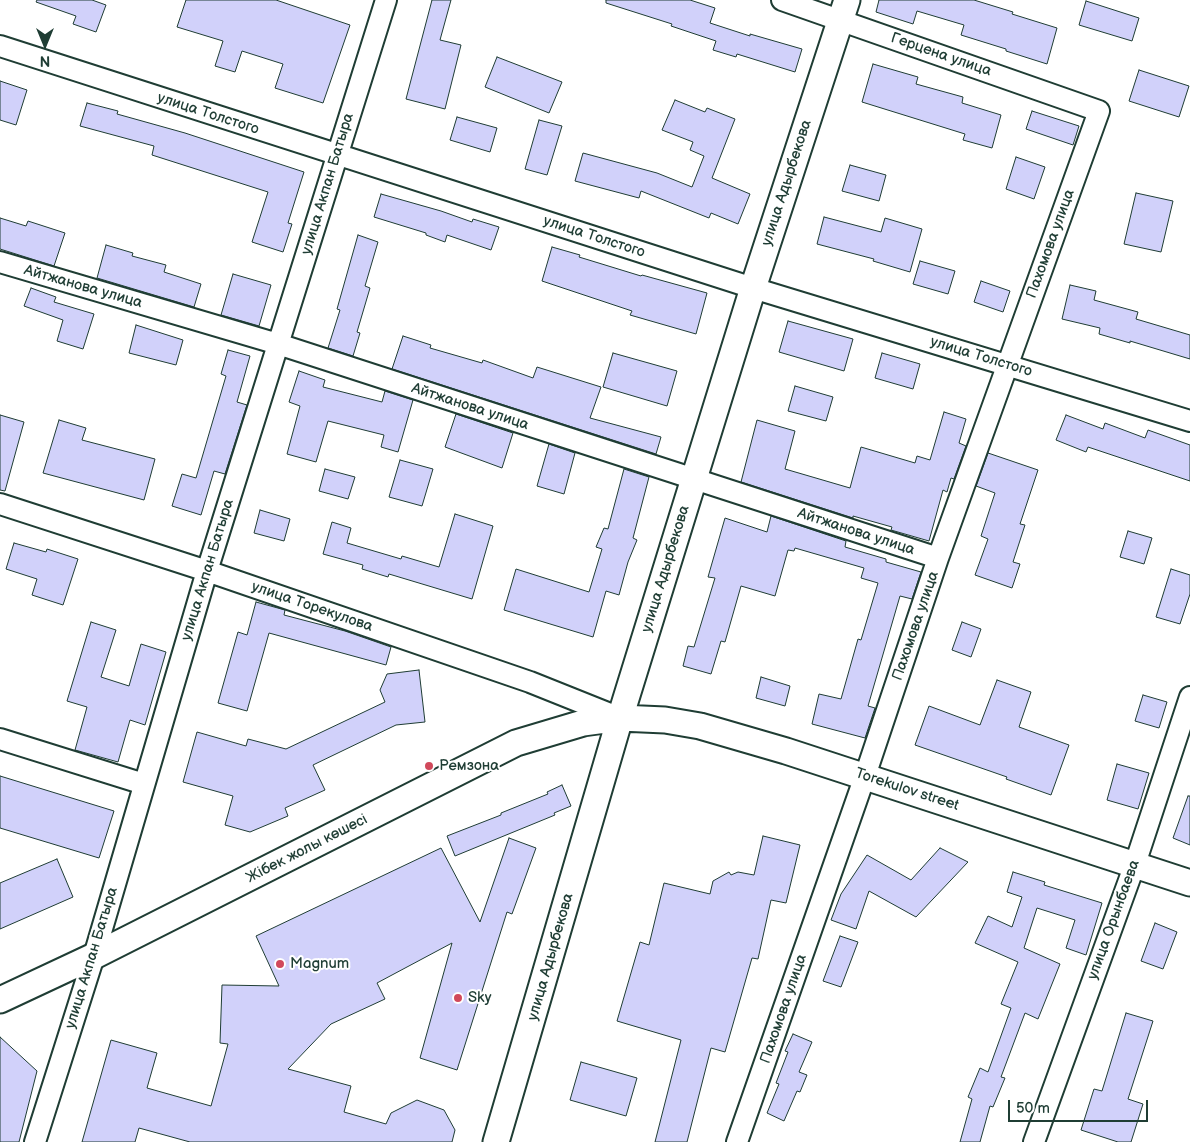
<!DOCTYPE html>
<meta charset="utf-8">
<style>
body{margin:0}
#map{position:relative;width:1190px;height:1142px;overflow:hidden;background:#fff;font-family:"Balsamiq Sans",sans-serif}
canvas{display:block}
.north{position:absolute;left:20px;top:20px;width:50px;height:50px;-webkit-text-stroke:4px #fff;paint-order:stroke;rotate:180deg;font-size:14px;font-weight:700;line-height:20px;text-align:center;color:#1f3d34}
.north::after{content:'';display:block;margin:auto;width:18px;height:22px;background:#1f3d34;clip-path:polygon(50% 0,100% 100%,50% 72%,0 100%)}
.scale{position:absolute;left:1008px;top:1100px;width:140px;height:22px;box-sizing:border-box;border:2px solid #1f3d34;border-top:0;padding-left:6px;font-size:15px;line-height:18px;white-space:nowrap;color:#1f3d34;-webkit-text-stroke:4px #fff;paint-order:stroke}
</style>
<div id="map">
<canvas width="1190" height="1142"></canvas>
<div class="north">N</div>
<div class="scale">50 m</div>
</div>
<script>
const g = document.querySelector('canvas').getContext('2d');
g.lineJoin = 'round';
function fillPath(path, color) {
  g.fillStyle = color;
  g.fill(path, 'evenodd');
}
function toPath(rows) {
  const path = new Path2D();
  for (const r of rows) {
    path.moveTo(r[0], r[1]);
    for (let i = 2; i < r.length; i += 2) path.lineTo(r[i], r[i + 1]);
  }
  return path;
}
function strokePath(path, color, width, dash) {
  g.strokeStyle = color;
  g.lineWidth = width;
  g.lineCap = dash ? 'butt' : 'round';
  g.setLineDash(dash || []);
  g.stroke(path);
}
function drawText(font, color, halo, rows, align = 'center') {
  g.font = font + ' "Balsamiq Sans",sans-serif';
  g.lineWidth = 4;
  g.setLineDash([]);
  g.textBaseline = 'middle';
  g.strokeStyle = halo;
  g.fillStyle = color;
  for (const [text, x, y, turn = 0] of rows) {
    g.save();
    g.translate(x, y);
    g.rotate((+turn || 0) * Math.PI / 180);
    g.textAlign = isNaN(turn) ? turn : align;
    if (halo) g.strokeText(text, 0, 0);
    g.fillText(text, 0, 0);
    g.restore();
  }
}
const building = toPath([
 [37,0,92,0,106,5,96,32,73,24,76,16,36,2,37,0],
 [186,0,276,0,350,25,323,103,275,88,283,64,242,51,235,72,215,66,223,41,177,27,186,0],
 [432,0,451,0,440,40,461,45,445,109,406,99,432,0],
 [606,0,690,0,715,8,710,23,750,36,750,34,802,49,795,72,737,54,736,57,713,50,716,41,671,26,672,24,606,3,606,0],
 [879,0,974,0,1013,12,1012,14,1057,28,1047,64,1006,51,1006,49,961,35,964,25,917,11,913,24,876,12,879,0],
 [1086,1,1139,18,1132,41,1079,25,1086,1],
 [497,57,562,82,549,113,485,87,497,57],
 [873,64,918,77,916,84,963,97,962,103,1001,115,992,148,963,140,965,134,862,102,873,64],
 [1139,70,1189,86,1179,117,1129,101,1139,70],
 [0,81,27,90,16,125,0,120,0,81],
 [675,100,705,112,707,108,735,119,712,178,750,194,738,224,711,213,709,218,641,191,639,198,575,181,583,153,657,173,692,187,704,156,690,150,693,142,662,130,675,100],
 [87,103,118,111,117,114,185,133,304,172,288,223,292,224,283,252,252,242,268,192,152,155,154,146,80,126,87,103],
 [1032,111,1079,126,1073,145,1026,129,1032,111],
 [457,117,497,128,490,152,450,140,457,117],
 [539,120,562,126,547,175,525,169,539,120],
 [1016,157,1045,167,1034,199,1006,189,1016,157],
 [850,165,886,175,879,201,842,191,850,165],
 [1136,193,1173,201,1161,252,1124,244,1136,193],
 [381,194,441,211,472,222,473,219,499,227,491,250,447,235,445,242,426,235,426,233,374,217,381,194],
 [824,217,881,232,885,218,922,229,910,272,873,261,874,259,817,244,824,217],
 [0,218,26,226,28,221,65,233,54,266,0,249,0,218],
 [358,235,378,242,365,286,370,288,357,332,360,333,353,356,328,348,340,310,337,309,358,235],
 [106,245,133,253,132,256,166,265,164,272,201,284,194,307,97,278,106,245],
 [552,247,580,255,579,257,641,276,642,275,707,293,696,334,630,315,632,311,542,281,552,247],
 [920,261,955,271,948,294,913,284,920,261],
 [233,274,271,285,259,326,221,315,233,274],
 [981,281,1010,291,1003,312,974,302,981,281],
 [1070,285,1096,291,1094,300,1138,312,1136,319,1190,335,1190,359,1130,341,1130,343,1099,334,1100,328,1062,319,1070,285],
 [31,288,56,297,54,302,94,314,83,349,57,341,63,320,24,306,31,288],
 [788,321,853,339,844,371,779,352,788,321],
 [136,325,183,340,176,365,129,353,136,325],
 [403,336,431,345,430,348,482,363,483,360,533,378,537,367,601,387,590,418,661,437,656,454,392,369,403,336],
 [228,350,250,356,237,402,247,405,225,474,214,471,201,515,172,506,182,474,196,478,226,376,221,374,228,350],
 [613,353,677,371,667,406,603,387,613,353],
 [882,353,920,364,913,389,875,378,882,353],
 [299,371,325,380,323,387,382,402,385,391,413,400,398,452,381,447,384,435,328,421,316,462,287,454,300,406,289,402,299,371],
 [795,386,833,397,826,421,788,411,795,386],
 [944,412,966,419,959,443,966,446,954,479,951,478,947,492,943,490,929,541,891,530,892,527,853,516,853,518,741,482,757,420,795,431,785,469,850,488,861,447,915,463,917,456,930,460,944,412],
 [456,414,513,433,502,468,445,447,456,414],
 [0,415,24,422,5,491,0,490,0,415],
 [1066,415,1103,429,1105,423,1145,438,1148,430,1190,445,1190,481,1088,447,1086,452,1056,440,1066,415],
 [59,420,86,428,82,440,155,459,144,500,43,473,59,420],
 [549,444,575,453,564,494,537,486,549,444],
 [988,453,1038,470,1020,524,1025,525,1013,562,1020,564,1012,588,975,575,988,539,981,536,995,493,976,486,988,453],
 [400,460,433,469,422,506,389,497,400,460],
 [325,469,355,477,348,499,319,491,325,469],
 [624,469,649,477,633,538,637,540,628,562,619,595,606,591,593,637,504,610,516,569,589,592,602,549,596,547,604,528,608,529,624,469],
 [260,510,290,519,284,541,254,533,260,510],
 [455,514,493,526,472,599,389,574,388,577,362,569,363,565,323,554,332,522,351,528,347,543,401,559,402,556,439,567,455,514],
 [771,516,846,541,845,547,886,559,886,562,921,572,912,599,900,596,868,706,875,708,865,738,812,724,819,694,841,699,858,639,861,640,878,583,861,578,864,568,795,548,794,551,788,550,775,596,741,586,725,642,721,641,711,674,683,666,688,646,694,647,715,578,708,577,725,518,767,532,771,516],
 [1128,531,1152,538,1144,564,1120,557,1128,531],
 [14,543,46,552,47,549,78,559,63,605,32,595,37,579,6,569,14,543],
 [1171,569,1190,575,1190,594,1180,624,1156,617,1171,569],
 [256,602,285,610,284,615,345,631,391,647,386,665,269,633,247,711,218,703,238,632,247,635,256,602],
 [91,622,116,630,101,677,129,686,141,644,166,652,145,725,130,720,118,762,75,750,87,707,67,701,91,622],
 [962,622,981,629,971,657,952,650,962,622],
 [419,670,425,722,396,725,313,765,325,790,285,808,288,816,250,832,225,825,233,796,183,782,197,732,246,746,248,739,286,749,385,702,380,690,387,674,419,670],
 [761,677,790,686,785,706,756,698,761,677],
 [997,680,1031,692,1019,727,1069,745,1051,795,1006,779,1007,777,915,745,929,706,980,725,997,680],
 [1143,695,1167,702,1159,728,1135,721,1143,695],
 [1117,764,1149,773,1138,809,1107,800,1117,764],
 [0,776,114,811,99,858,0,828,0,776],
 [562,785,571,806,554,813,555,815,455,856,447,836,501,815,501,813,548,794,547,792,562,785],
 [1188,796,1190,796,1190,845,1173,838,1188,796],
 [763,836,800,845,786,903,771,900,758,959,752,958,725,1052,711,1048,687,1142,655,1142,681,1040,617,1021,640,942,649,945,664,883,710,894,713,881,729,872,731,875,738,872,754,875,763,836],
 [509,838,536,848,512,914,507,912,457,1070,420,1058,452,943,377,983,385,999,331,1024,288,1069,351,1086,344,1112,386,1124,391,1113,417,1100,444,1110,455,1130,452,1142,190,1142,139,1128,135,1142,82,1142,111,1040,157,1053,147,1088,211,1106,228,1044,220,1043,222,985,279,986,256,936,441,848,480,922,509,838],
 [940,848,968,862,916,917,869,891,856,929,831,920,841,894,867,855,911,880,940,848],
 [57,859,73,897,0,929,0,883,57,859],
 [1013,872,1045,882,1044,885,1102,903,1086,955,1066,948,1075,920,1037,908,1024,948,1060,964,1038,1019,1025,1013,1001,1077,1005,1078,993,1107,990,1106,980,1142,960,1142,972,1099,968,1097,980,1068,988,1072,1011,1008,1001,1004,1018,962,975,943,988,916,1012,927,1022,897,1007,892,1013,872],
 [1155,923,1177,932,1163,969,1141,961,1155,923],
 [840,936,858,942,841,987,823,981,840,936],
 [1126,1013,1153,1021,1128,1099,1143,1104,1131,1142,1118,1142,1081,1130,1094,1089,1102,1091,1126,1013],
 [793,1034,812,1042,799,1072,807,1075,800,1092,797,1091,784,1121,767,1113,779,1084,776,1083,788,1052,785,1051,793,1034],
 [0,1037,37,1071,19,1142,0,1142,0,1037],
 [581,1062,637,1078,626,1116,570,1100,581,1062]
]);
const minor = toPath([
 [0,46,753,288,1190,421],
 [0,262,278,344,938,558],
 [0,504,207,571,530,682,620,718],
 [0,739,144,784],
 [35,1142,94,956,207,571,386,0],
 [737,1142,865,776,938,558,1099,111,782,0],
 [1034,1142,1135,864,1190,697]
]);
const major = toPath([
 [0,1000,94,956,516,743,583,723,620,718,665,720,700,726,786,751,1190,883],
 [496,1142,620,718,753,288,847,0]
]);
const markers = [
 [429,766,5,"#d1495b"],
 [280,964,5,"#d1495b"],
 [458,998,5,"#d1495b"]
];
const streetNames = [
 ["Герцена улица",941,55,19],
 ["улица Толстого",208,114,18],
 ["улица Адырбекова",787,183,-72],
 ["улица Акпан Батыра",328,184,-73],
 ["улица Толстого",594,237,18],
 ["Пахомова улица",1051,244,-70],
 ["Айтжанова улица",83,287,16],
 ["улица Толстого",981,357,17],
 ["Айтжанова улица",470,407,18],
 ["Айтжанова улица",856,532,18],
 ["улица Адырбекова",666,569,-73],
 ["улица Акпан Батыра",208,570,-73],
 ["улица Торекулова",312,607,19],
 ["Пахомова улица",916,626,-71],
 ["Torekulov street",907,790,18],
 ["Жібек жолы көшесі",307,849,-27],
 ["улица Орынбаева",1114,920,-70],
 ["улица Адырбекова",551,957,-74],
 ["улица Акпан Батыра",92,958,-73],
 ["Пахомова улица",784,1009,-71]
];
const poiNames = [
 ["Ремзона",439,766],
 ["Magnum",290,964],
 ["Sky",468,998]
];
fillPath(building, '#d1d1fa');
strokePath(building, '#1f3d34', 1);
strokePath(minor, '#1f3d34', 24);
strokePath(major, '#1f3d34', 29);
strokePath(minor, '#fff', 20);
strokePath(major, '#fff', 25);
for (const [x, y, r, color] of markers) {
  const dot = new Path2D();
  dot.arc(x, y, r, 0, 2 * Math.PI);
  g.fillStyle = color;
  g.fill(dot);
  strokePath(dot, '#fff', 2);
}
drawText('15px', '#1f3d34', '#fff', streetNames);
drawText('15px', '#1f3d34', '#fff', poiNames, 'left');
</script>
